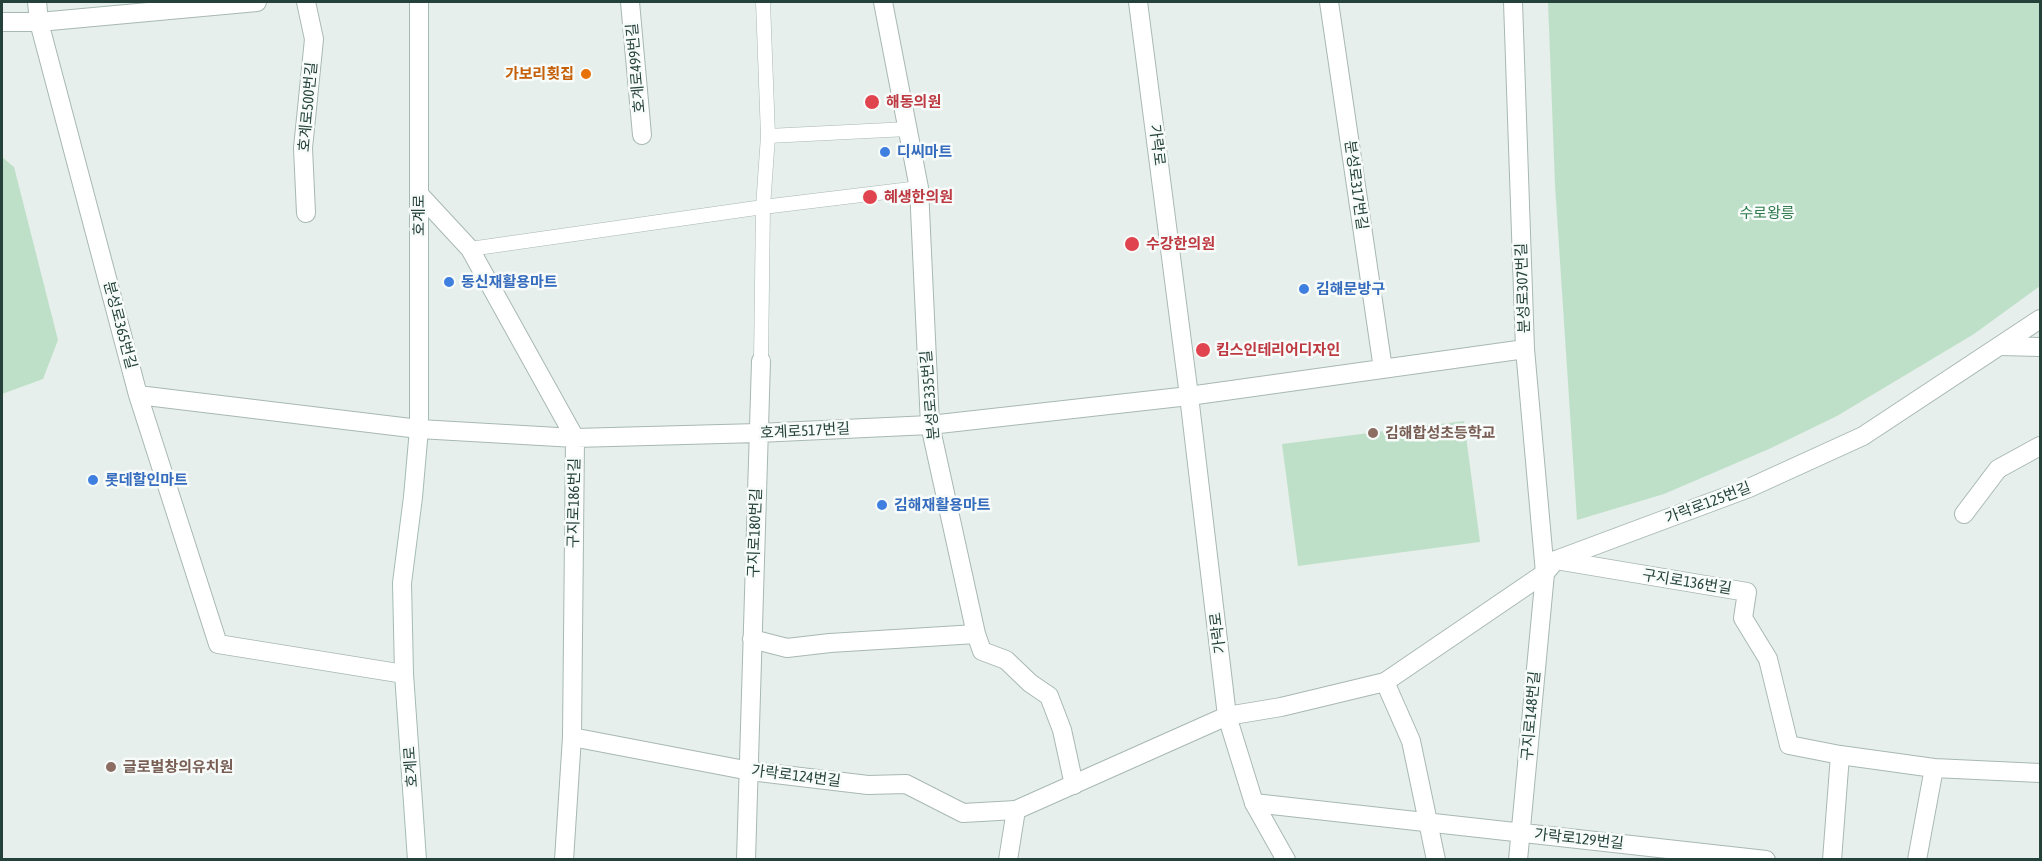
<!DOCTYPE html>
<meta charset="utf-8">
<style>
body{margin:0}
#map{position:relative;width:2042px;height:861px;overflow:hidden;background:#e6efeb;font-family:"Asap Condensed",sans-serif}
canvas{display:block}
.frame{position:absolute;inset:0;border:3px solid #24423a;pointer-events:none}
</style>
<div id="map">
<canvas width="2042" height="861"></canvas>
<div class="frame"></div>
</div>
<script>
const g = document.querySelector('canvas').getContext('2d');
g.lineJoin = 'round';
function fillPath(path, color) {
  g.fillStyle = color;
  g.fill(path, 'evenodd');
}
function toPath(rows) {
  const path = new Path2D();
  for (const r of rows) {
    path.moveTo(r[0], r[1]);
    for (let i = 2; i < r.length; i += 2) path.lineTo(r[i], r[i + 1]);
  }
  return path;
}
function strokePath(path, color, width, dash) {
  g.strokeStyle = color;
  g.lineWidth = width;
  g.lineCap = dash ? 'butt' : 'round';
  g.setLineDash(dash || []);
  g.stroke(path);
}
function drawText(font, color, halo, rows, align = 'center') {
  g.font = font + ' "Asap Condensed","Noto Sans KR",sans-serif';
  g.lineWidth = 5;
  g.setLineDash([]);
  g.textBaseline = 'middle';
  g.strokeStyle = halo;
  g.fillStyle = color;
  for (const [text, x, y, turn = 0] of rows) {
    g.save();
    g.translate(x, y);
    g.rotate((+turn || 0) * Math.PI / 180);
    g.textAlign = isNaN(turn) ? turn : align;
    if (halo) g.strokeText(text, 0, 0);
    g.fillText(text, 0, 0);
    g.restore();
  }
}
const green = toPath([
 [1548,2,2040,2,2040,286,1974,334,1837,416,1769,449,1664,494,1577,520,1555,185],
 [2,157,14,167,58,340,43,379,2,394],
 [1464,421,1480,542,1298,566,1282,444]
]);
const pedestrian = toPath([
 [768,136,908,129],
 [470,249,763,207,919,188],
 [761,361,763,207,768,136,763,2]
]);
const minor = toPath([
 [37,2,39,22,138,395,218,644,404,674],
 [630,2,642,135],
 [883,2,919,188,930,425,976,634,982,651,1006,660,1030,683,1049,696,1062,730,1074,785],
 [1329,2,1383,369],
 [1513,2,1525,349,1545,573,1518,860],
 [2,22,39,22,257,2],
 [419,194,470,249,575,438,572,737,564,860],
 [306,213,303,148,314,39,306,2],
 [2000,346,2040,347],
 [138,395,419,429,575,438,758,433,930,425,1189,396,1525,349],
 [1964,514,1998,469,2040,446],
 [1556,560,1747,592,1743,618,1768,659,1789,745,1840,755,1832,860],
 [752,639,787,648,830,643,976,634],
 [1385,682,1411,741,1436,860],
 [572,737,750,771,868,785,906,784,963,813,1016,810],
 [1840,755,1934,768,2040,773],
 [1254,803,1766,860],
 [746,860,761,361],
 [1917,860,1934,768]
]);
const tertiary = toPath([
 [1138,2,1189,396,1227,716,1254,803,1286,860],
 [1008,860,1016,810,1227,716,1281,707,1385,682,1545,573,1556,560,1749,488,1863,436,2040,319]
]);
const secondary = toPath([
 [417,860,404,674,402,583,413,497,419,429,419,2]
]);
const markers = [
 [586,74,6,"#e8710a"],
 [872,102,8,"#e0444e"],
 [885,152,6,"#3f7fe0"],
 [870,197,8,"#e0444e"],
 [1132,244,8,"#e0444e"],
 [449,282,6,"#3f7fe0"],
 [1304,289,6,"#3f7fe0"],
 [1203,350,8,"#e0444e"],
 [1373,433,6,"#8d6e63"],
 [93,480,6,"#3f7fe0"],
 [882,505,6,"#3f7fe0"],
 [111,767,6,"#8d6e63"]
];
const streetNames = [
 ["호계로499번길",636,68,-95],
 ["호계로500번길",308,107,-85],
 ["가락로",1157,145,83],
 ["분성로317번길",1356,185,82],
 ["호계로",419,215,-90],
 ["분성로307번길",1523,288,-92],
 ["분성로365번길",120,325,75],
 ["분성로335번길",930,395,-95],
 ["호계로517번길",805,431,-3],
 ["구지로186번길",574,503,-89],
 ["가락로125번길",1708,503,-21],
 ["구지로180번길",755,533,-88],
 ["구지로136번길",1687,582,9],
 ["가락로",1218,633,-97],
 ["구지로148번길",1531,716,-85],
 ["호계로",411,767,-94],
 ["가락로124번길",796,776,7],
 ["가락로129번길",1579,839,6]
];
const foodNames = [
 ["가보리횟집",574,74]
];
const healthNames = [
 ["해동의원",886,102],
 ["혜생한의원",884,197],
 ["수강한의원",1146,244],
 ["킴스인테리어디자인",1216,350]
];
const shopNames = [
 ["디씨마트",897,152],
 ["동신재활용마트",461,282],
 ["김해문방구",1316,289],
 ["롯데할인마트",105,480],
 ["김해재활용마트",894,505]
];
const parkNames = [
 ["수로왕릉",1767,213]
];
const educationNames = [
 ["김해합성초등학교",1385,433],
 ["글로벌창의유치원",123,767]
];
fillPath(green, '#bfe0c8');
strokePath(pedestrian, '#a8b8b2', 15);
strokePath(minor, '#a8b8b2', 20);
strokePath(tertiary, '#a8b8b2', 20);
strokePath(secondary, '#a4bbb3', 20);
strokePath(pedestrian, '#fff', 14);
strokePath(minor, '#fff', 18);
strokePath(tertiary, '#fff', 18);
strokePath(secondary, '#fff', 18);
for (const [x, y, r, color] of markers) {
  const dot = new Path2D();
  dot.arc(x, y, r, 0, 2 * Math.PI);
  g.fillStyle = color;
  g.fill(dot);
  strokePath(dot, '#f7fbf9', 2);
}
drawText('15px', '#24423a', '#f7fbf9', streetNames);
drawText('bold 15px', '#c56008', '#f7fbf9', foodNames, 'right');
drawText('bold 15px', '#be3a42', '#f7fbf9', healthNames, 'left');
drawText('bold 15px', '#366cbe', '#f7fbf9', shopNames, 'left');
drawText('15px', '#2d7a4b', '#f7fbf9', parkNames);
drawText('bold 15px', '#785e54', '#f7fbf9', educationNames, 'left');
</script>
